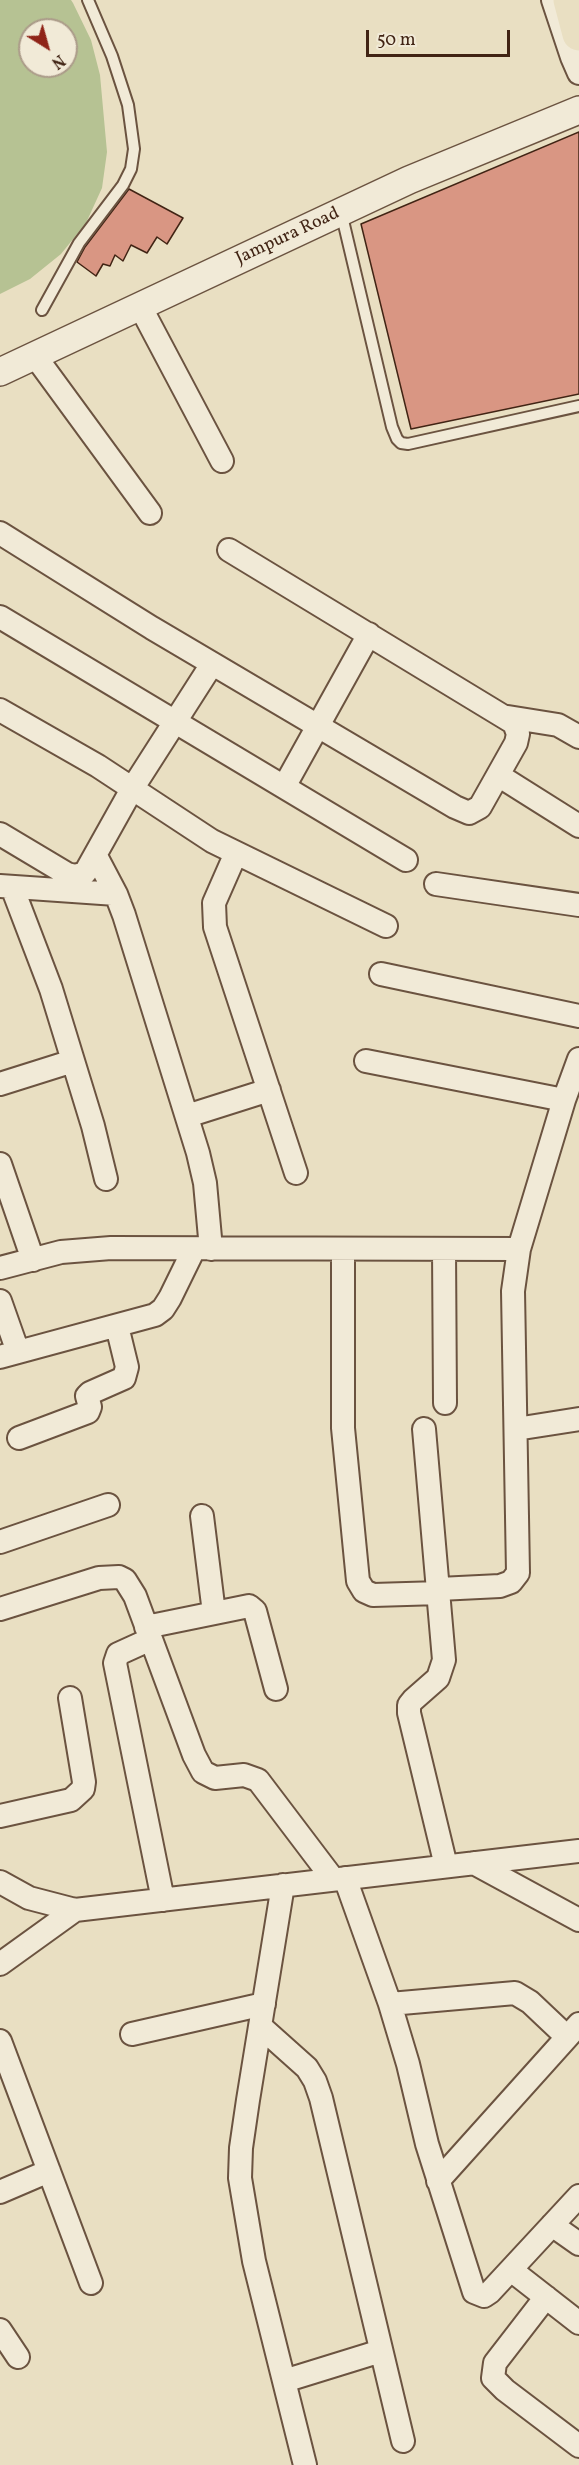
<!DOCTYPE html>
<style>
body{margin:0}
#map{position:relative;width:579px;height:2465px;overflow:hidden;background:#e9dfc2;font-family:Vollkorn,serif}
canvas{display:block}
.north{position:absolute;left:18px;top:18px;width:60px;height:60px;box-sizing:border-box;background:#f1ead7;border:2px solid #ab9b89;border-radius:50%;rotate:143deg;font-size:16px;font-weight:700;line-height:24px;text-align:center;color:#412414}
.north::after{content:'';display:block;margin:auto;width:21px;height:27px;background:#8f2418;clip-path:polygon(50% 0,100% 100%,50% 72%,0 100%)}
.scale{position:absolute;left:366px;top:30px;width:144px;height:27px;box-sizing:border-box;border:3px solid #412414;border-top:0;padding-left:8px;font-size:18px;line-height:21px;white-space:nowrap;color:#412414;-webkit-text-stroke:4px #f1ead7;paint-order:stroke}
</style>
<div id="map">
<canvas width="579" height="2465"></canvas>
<div class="north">N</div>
<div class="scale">50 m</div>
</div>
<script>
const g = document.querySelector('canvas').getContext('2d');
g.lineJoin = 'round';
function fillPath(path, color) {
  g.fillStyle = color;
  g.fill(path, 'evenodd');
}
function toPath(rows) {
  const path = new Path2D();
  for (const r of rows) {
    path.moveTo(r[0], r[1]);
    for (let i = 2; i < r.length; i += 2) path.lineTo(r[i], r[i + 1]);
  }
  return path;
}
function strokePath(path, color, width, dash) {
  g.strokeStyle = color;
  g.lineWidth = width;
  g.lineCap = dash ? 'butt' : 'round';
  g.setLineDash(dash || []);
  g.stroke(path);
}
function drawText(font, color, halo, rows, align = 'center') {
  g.font = font + ' Vollkorn,serif';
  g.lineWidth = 4.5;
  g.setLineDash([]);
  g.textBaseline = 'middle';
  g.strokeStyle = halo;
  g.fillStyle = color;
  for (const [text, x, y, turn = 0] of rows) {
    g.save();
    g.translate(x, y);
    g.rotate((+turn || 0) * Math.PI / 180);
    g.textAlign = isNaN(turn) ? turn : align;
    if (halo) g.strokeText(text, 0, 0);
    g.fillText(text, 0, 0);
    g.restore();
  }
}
const green = toPath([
 [0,0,71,0,73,3,91,40,100,75,107,152,102,188,86,223,61,254,30,279,0,294],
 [30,30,66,30,66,66,30,66]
]);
const building = toPath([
 [579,132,579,394,411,429,361,224,579,132],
 [129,189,183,218,167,244,157,237,147,253,131,245,123,261,115,255,110,266,103,264,96,276,77,262,85,247,129,189]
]);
const service = toPath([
 [341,212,392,427,397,439,401,443,408,444,579,406],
 [42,310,79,243,123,185,131,169,134,149,128,105,112,56,88,0]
]);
const minor = toPath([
 [553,0,572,57,579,73],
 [140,306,222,461],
 [35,356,150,513],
 [0,533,152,628,455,807,469,813,480,807,516,743,518,734,514,723,229,550],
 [0,617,406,860],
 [0,710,98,766,212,841,386,926],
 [508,717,558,725,579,737],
 [498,775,579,826],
 [284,787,369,634],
 [0,834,67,874,75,876,85,873,132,789,212,664],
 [236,853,214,903,215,927,296,1173],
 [96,856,116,894,124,915,198,1153,205,1183,211,1249],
 [436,884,579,905],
 [0,886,116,894],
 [12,887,51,989,93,1126,106,1179],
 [381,974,579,1016],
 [366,1061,564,1100],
 [0,1084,73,1061],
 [187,1116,269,1090],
 [0,1164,33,1260],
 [343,1249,343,1428,358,1581,364,1591,373,1595,440,1593],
 [444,1249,445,1403],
 [0,1268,61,1252,111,1248,519,1249],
 [0,1301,18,1352],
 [0,1357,155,1315,163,1309,170,1298,194,1249],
 [424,1429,444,1660,438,1678,413,1700,409,1705,409,1713,446,1866],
 [516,1429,579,1419],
 [19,1438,88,1412,90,1407,87,1396,90,1393,124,1378,127,1367,117,1326],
 [202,1516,214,1613],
 [0,1542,108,1505],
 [439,1589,500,1586,511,1582,518,1573,513,1291,519,1249,564,1100,579,1059],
 [0,1609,99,1578,119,1577,125,1580,135,1596,194,1755,203,1772,215,1778,244,1775,258,1780,333,1879],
 [146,1627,249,1606,255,1611,276,1689],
 [151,1639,118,1654,115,1663,163,1900],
 [0,1816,71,1800,83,1789,84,1782,70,1698],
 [474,1863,579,1920],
 [345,1878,390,2004,408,2064,427,2144,474,2292,484,2296,490,2292,579,2196],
 [0,1882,29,1898,75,1910,579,1851],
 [283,1885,248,2100,241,2148,240,2178,254,2261,305,2465],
 [0,1964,75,1910],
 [390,2004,515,1993,530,2002,567,2037],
 [260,2026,307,2068,315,2081,321,2098,403,2441],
 [132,2034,264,2004],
 [0,2041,91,2283],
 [438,2181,579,2024],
 [0,2192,49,2171],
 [552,2225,579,2244],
 [511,2270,579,2323],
 [546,2297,495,2363,493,2378,505,2390,579,2446],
 [0,2330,18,2357],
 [284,2381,381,2351]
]);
const tertiary = toPath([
 [0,372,409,180,579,110]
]);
const trunk = toPath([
 [570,0,579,34]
]);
const streetNames = [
 ["Jampura Road",288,237,-25]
];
fillPath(green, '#b6c293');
fillPath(building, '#d99683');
strokePath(building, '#412414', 1.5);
strokePath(service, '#6b5340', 14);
strokePath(minor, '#6b5340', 26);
strokePath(tertiary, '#6b5340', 30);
strokePath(trunk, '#412414', 36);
strokePath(service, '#f1ead7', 10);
strokePath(minor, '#f1ead7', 22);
strokePath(tertiary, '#f1ead7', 27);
strokePath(trunk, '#e9dfc2', 33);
drawText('18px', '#412414', '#f1ead7', streetNames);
</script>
